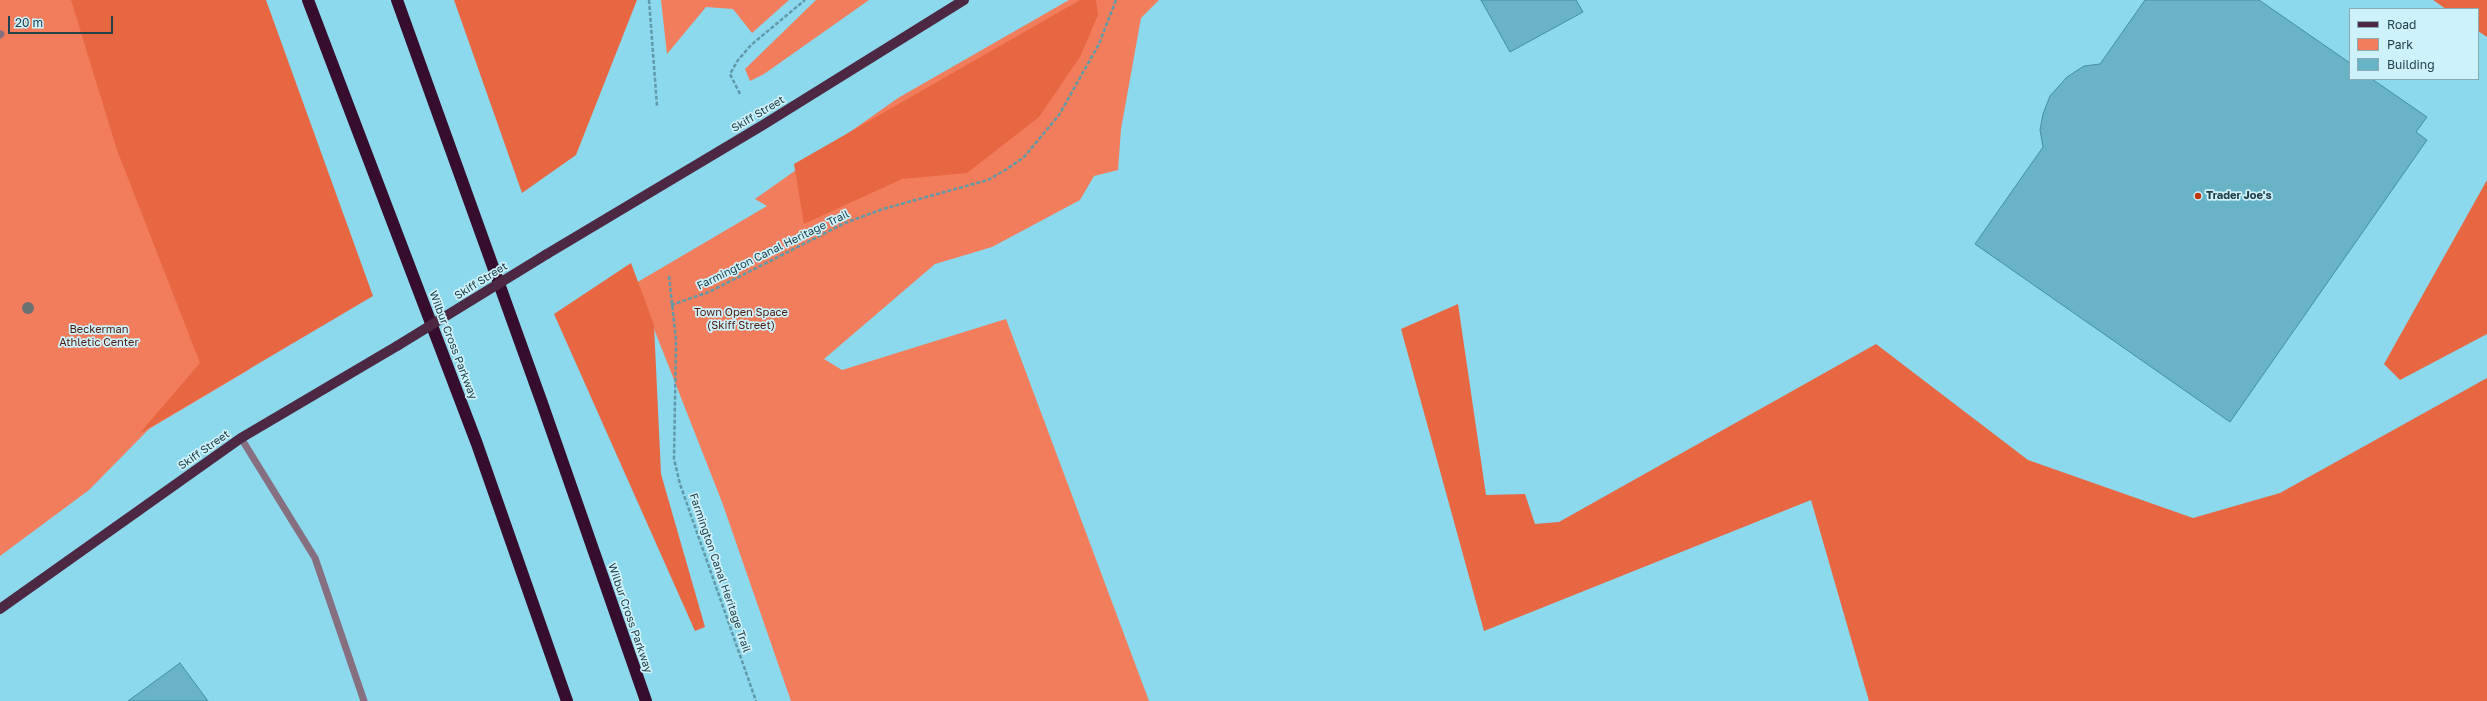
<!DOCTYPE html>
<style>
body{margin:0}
#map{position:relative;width:2487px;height:701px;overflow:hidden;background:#8cd8ec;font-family:"Golos Text",sans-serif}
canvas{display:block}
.legend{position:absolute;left:2349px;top:8px;width:130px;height:72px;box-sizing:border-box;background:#cef2fc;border:1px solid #89abb4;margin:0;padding:5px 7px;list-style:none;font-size:12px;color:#224149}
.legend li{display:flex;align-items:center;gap:8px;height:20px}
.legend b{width:20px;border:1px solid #89abb4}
.scale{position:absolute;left:8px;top:16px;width:105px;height:18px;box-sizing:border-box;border:2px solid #224149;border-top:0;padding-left:5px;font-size:12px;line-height:14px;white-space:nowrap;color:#224149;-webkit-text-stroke:3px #cef2fc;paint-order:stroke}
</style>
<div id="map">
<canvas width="2487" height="701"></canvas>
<ul class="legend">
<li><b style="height:5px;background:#4c2843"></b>Road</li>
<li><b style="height:11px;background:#f27d5c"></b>Park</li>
<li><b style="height:11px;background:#68b3c6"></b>Building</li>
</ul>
<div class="scale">20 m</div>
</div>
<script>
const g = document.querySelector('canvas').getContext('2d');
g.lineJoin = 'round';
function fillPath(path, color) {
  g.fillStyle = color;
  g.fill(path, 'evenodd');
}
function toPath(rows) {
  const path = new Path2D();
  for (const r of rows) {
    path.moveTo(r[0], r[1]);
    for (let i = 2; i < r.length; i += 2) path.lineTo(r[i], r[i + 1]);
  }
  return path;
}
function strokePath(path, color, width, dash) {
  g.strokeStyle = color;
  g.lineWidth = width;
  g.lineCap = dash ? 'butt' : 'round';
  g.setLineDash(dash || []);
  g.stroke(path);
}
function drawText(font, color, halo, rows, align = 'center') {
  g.font = font + ' "Golos Text",sans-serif';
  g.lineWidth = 3.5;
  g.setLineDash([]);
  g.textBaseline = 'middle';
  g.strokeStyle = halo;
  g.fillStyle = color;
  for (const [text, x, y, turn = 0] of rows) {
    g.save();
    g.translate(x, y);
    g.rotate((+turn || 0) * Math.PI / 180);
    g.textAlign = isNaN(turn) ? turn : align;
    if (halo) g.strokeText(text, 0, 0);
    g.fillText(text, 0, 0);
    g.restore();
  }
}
const green = toPath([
 [0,0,95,0,250,369,149,429,89,490,0,556],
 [661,0,789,0,752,33,733,9,706,7,667,54],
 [816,0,869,0,764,74,750,81,745,69],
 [1069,0,1159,0,1141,18,1121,129,1118,170,1094,176,1080,200,992,247,935,264,824,359,842,370,1006,319,1149,701,791,701,722,502,636,283,767,206,755,199,898,98]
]);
const forest = toPath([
 [71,0,266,0,373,296,139,434,200,363,117,150],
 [454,0,637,0,576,155,522,193],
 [1080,0,1096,0,1098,15,1080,57,1039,117,967,173,902,179,804,224,794,164],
 [2433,0,2487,0,2487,37,2478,31,2478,9,2446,9],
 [2487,180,2487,334,2400,380,2384,364],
 [631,263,654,325,661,474,705,627,695,631,554,314],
 [1458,304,1486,495,1525,494,1535,524,1559,522,1876,344,2028,460,2193,518,2280,493,2487,378,2487,701,1869,701,1811,500,1484,631,1401,329]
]);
const building = toPath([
 [1481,0,1576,0,1583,12,1510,52,1481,0],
 [2145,0,2259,0,2350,63,2350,79,2372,79,2427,117,2416,132,2427,140,2230,422,1975,244,2043,147,2040,130,2043,114,2050,96,2067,77,2084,66,2100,64,2145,0],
 [180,663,208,701,128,701,180,663]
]);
const path = toPath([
 [649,0,657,106],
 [740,94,730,74,738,60,751,45,805,0],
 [669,276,676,340,674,459,680,484,756,701],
 [671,305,709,292,845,223,883,209,988,180,1007,169,1024,157,1059,115,1099,44,1116,0]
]);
const minor = toPath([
 [0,35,1,34],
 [241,438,315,558,364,701]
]);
const major = toPath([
 [547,254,763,125,964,0],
 [0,609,241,438,397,346]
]);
const highway = toPath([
 [308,0,477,444,567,701],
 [397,0,542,403,646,701]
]);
const majorBridge = toPath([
 [397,346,547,254]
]);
const trees = [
 [28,308]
];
const markers = [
 [2198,196,4,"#be3600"]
];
const streetNames = [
 ["Skiff Street",758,114,-31],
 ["Farmington Canal Heritage Trail",773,250,-26],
 ["Skiff Street",481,281,-32],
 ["Wilbur Cross Parkway",453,345,69],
 ["Skiff Street",204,450,-35],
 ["Farmington Canal Heritage Trail",720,573,71],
 ["Wilbur Cross Parkway",630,618,71]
];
const poiNames = [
 ["Trader Joe's",2206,196]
];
const parkNames = [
 ["Town Open Space",741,313],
 ["(Skiff Street)",741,326],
 ["Beckerman",99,330],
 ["Athletic Center",99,343]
];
fillPath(green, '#f27d5c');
fillPath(forest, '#e76742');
fillPath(building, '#68b3c6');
strokePath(building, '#438fa2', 1);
strokePath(path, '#609aa9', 2.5, [4, 2]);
strokePath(minor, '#867080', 7);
strokePath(major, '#4c2843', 10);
strokePath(highway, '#370d2e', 12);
strokePath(majorBridge, '#4c2843', 10);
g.fillStyle = '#6a7172';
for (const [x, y] of trees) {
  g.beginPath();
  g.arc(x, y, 6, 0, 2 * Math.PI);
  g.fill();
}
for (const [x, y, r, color] of markers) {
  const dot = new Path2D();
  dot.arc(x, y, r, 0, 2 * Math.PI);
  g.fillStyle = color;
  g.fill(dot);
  strokePath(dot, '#cef2fc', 1.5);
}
drawText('11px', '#224149', '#cef2fc', streetNames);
drawText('bold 11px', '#224149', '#cef2fc', poiNames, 'left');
drawText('11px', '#4e1c0e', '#cef2fc', parkNames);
</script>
